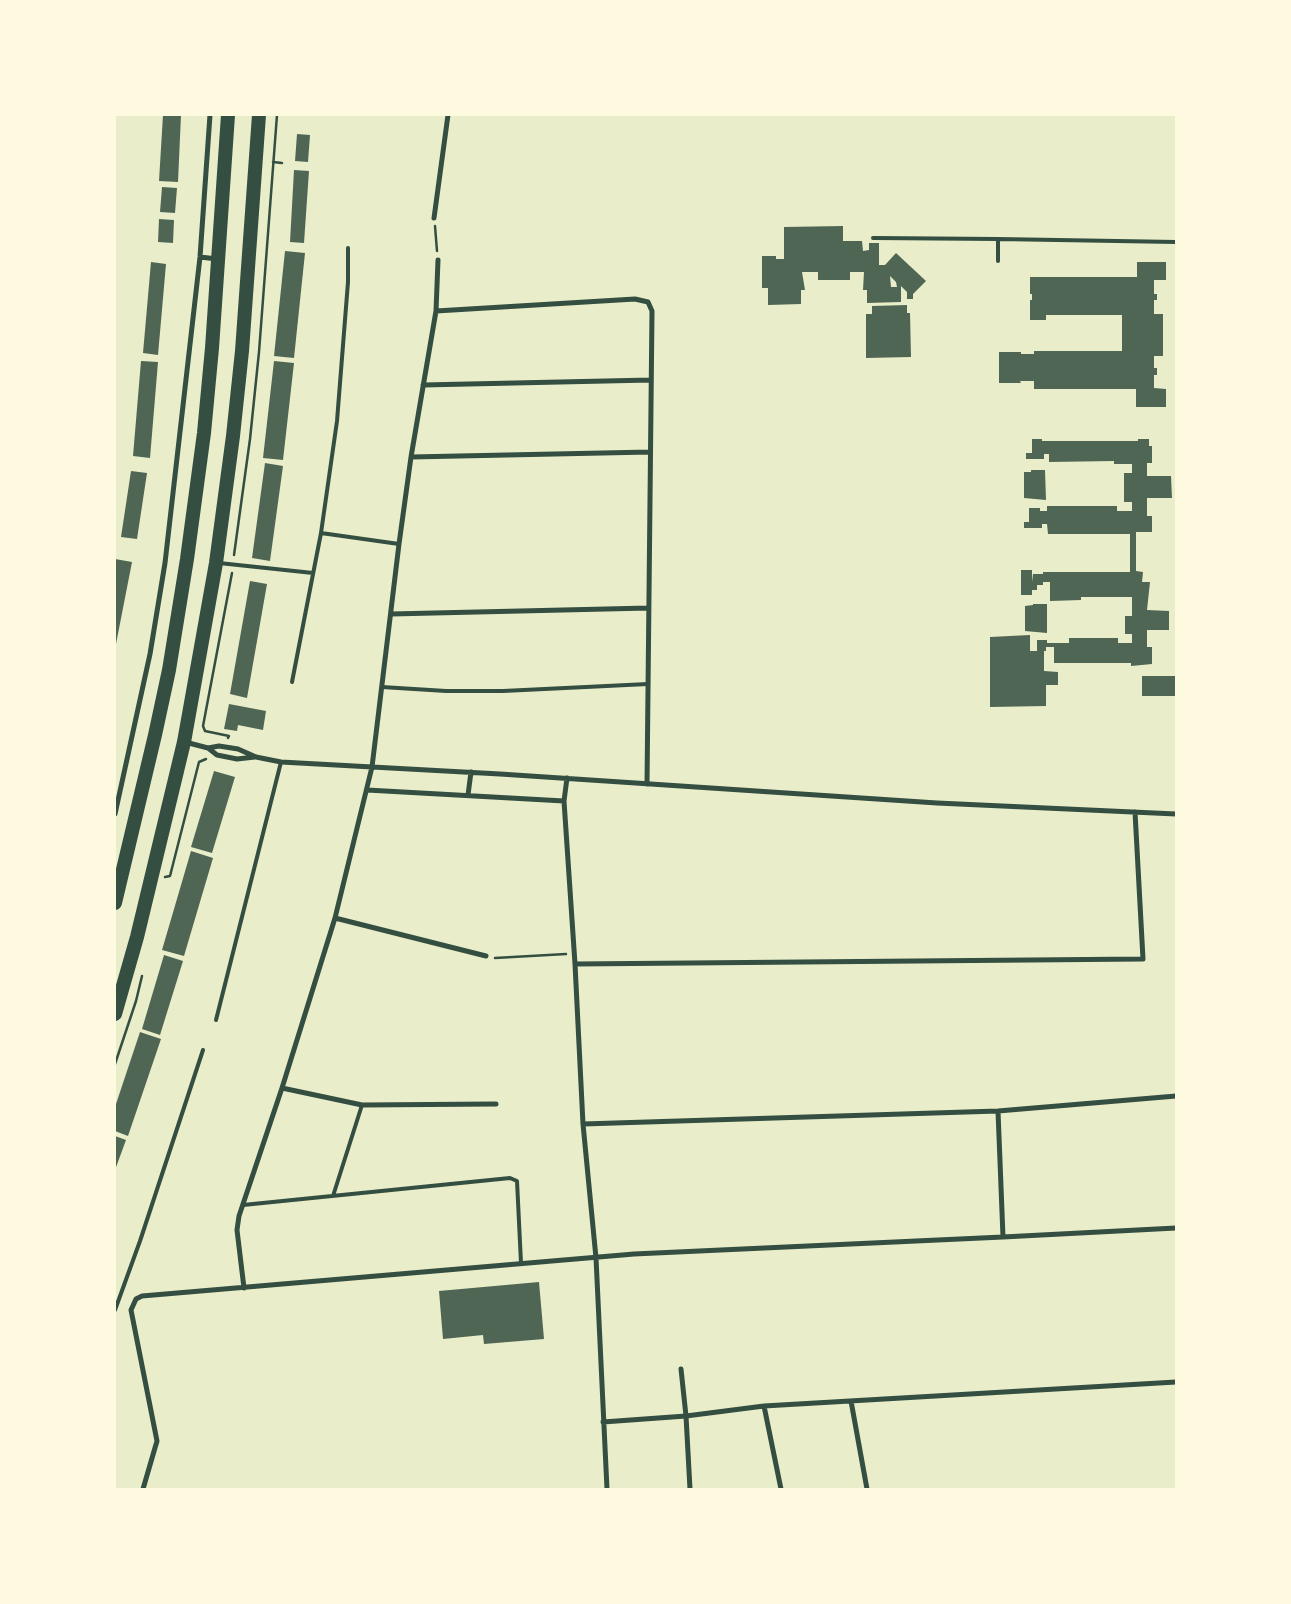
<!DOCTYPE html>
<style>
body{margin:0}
#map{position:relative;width:1291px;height:1604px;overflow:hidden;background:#e9edc9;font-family:Cabin,sans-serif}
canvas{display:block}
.frame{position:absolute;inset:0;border:116px solid #fefae0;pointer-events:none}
</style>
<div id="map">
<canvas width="1291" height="1604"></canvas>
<div class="frame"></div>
</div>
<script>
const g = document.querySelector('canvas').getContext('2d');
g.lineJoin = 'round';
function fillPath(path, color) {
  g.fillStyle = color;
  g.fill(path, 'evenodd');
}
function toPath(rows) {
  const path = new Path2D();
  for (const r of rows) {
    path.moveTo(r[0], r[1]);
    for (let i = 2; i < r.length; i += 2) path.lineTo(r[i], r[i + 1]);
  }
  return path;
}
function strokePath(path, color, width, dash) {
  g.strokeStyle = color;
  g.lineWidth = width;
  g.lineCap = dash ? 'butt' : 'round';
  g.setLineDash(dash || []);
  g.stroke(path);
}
const building = toPath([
 [163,115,181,115,178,182,159,181],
 [297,134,310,135,308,162,295,161],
 [294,170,309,171,304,243,290,242],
 [162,187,177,188,175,213,160,212],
 [159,219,174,220,173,243,158,242],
 [843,226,843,241,862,241,863,251,869,250,869,243,879,243,879,265,885,265,896,253,926,281,913,294,913,299,907,299,907,292,901,286,901,302,867,303,867,290,863,290,864,272,850,272,850,280,818,280,818,272,802,272,805,290,801,290,801,304,768,305,768,288,762,288,762,256,776,256,776,259,784,259,784,227],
 [890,276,896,282,897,287,891,287],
 [285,251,305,253,294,358,274,356],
 [151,262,166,264,158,355,143,353],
 [1137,262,1166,262,1166,280,1154,280,1154,294,1157,294,1157,300,1154,300,1154,314,1163,314,1163,356,1154,356,1154,368,1157,368,1157,375,1154,375,1154,388,1166,389,1166,407,1136,407,1136,389,1034,389,1034,381,1020,381,1021,383,999,383,999,352,1021,352,1021,354,1034,354,1034,351,1122,351,1122,315,1046,315,1046,320,1030,320,1030,300,1032,300,1032,294,1030,294,1030,277,1137,277],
 [907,305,907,313,910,313,911,357,866,358,866,314,872,314,872,306],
 [141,361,158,362,150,458,133,456],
 [274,361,294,363,283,460,263,458],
 [1032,439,1042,439,1042,441,1138,441,1138,439,1149,439,1149,446,1152,446,1152,463,1147,463,1147,476,1171,476,1172,498,1147,498,1147,516,1152,516,1152,532,1136,532,1136,571,1143,572,1142,582,1150,582,1147,610,1169,611,1169,630,1147,630,1147,647,1152,647,1152,664,1131,666,1131,663,1054,663,1054,647,1046,647,1046,651,1044,651,1044,671,1058,672,1058,685,1046,685,1046,706,990,707,990,637,1030,635,1030,651,1037,651,1037,640,1047,640,1047,643,1069,643,1069,638,1118,638,1118,643,1132,643,1132,634,1125,634,1125,616,1132,616,1132,597,1081,597,1081,600,1050,601,1050,582,1043,582,1043,585,1037,585,1037,590,1032,590,1032,595,1021,595,1021,570,1032,570,1032,582,1033,574,1043,574,1043,572,1130,572,1130,534,1048,534,1047,524,1042,524,1042,528,1024,528,1024,522,1029,522,1029,508,1040,508,1040,511,1047,511,1047,506,1117,506,1117,511,1132,511,1132,502,1124,502,1124,473,1132,473,1132,464,1114,464,1114,461,1049,462,1049,454,1044,454,1044,459,1026,459,1026,453,1032,453],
 [265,463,283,466,270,561,252,558],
 [1031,470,1045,470,1046,500,1024,498,1024,472,1031,472],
 [131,471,147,473,137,539,121,537],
 [115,559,132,562,116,644,115,644],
 [250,581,267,584,247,698,230,694],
 [1033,604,1047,604,1047,633,1025,631,1025,606,1033,605],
 [1142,676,1176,676,1176,696,1142,696],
 [229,704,266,711,263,730,238,725,237,731,224,729],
 [214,771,235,777,212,853,191,847],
 [191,851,213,858,184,956,162,950],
 [164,955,183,961,160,1035,142,1029],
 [140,1032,161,1039,128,1136,115,1131,115,1107],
 [115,1136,126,1140,115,1170],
 [539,1282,544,1339,484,1344,483,1335,443,1339,439,1291]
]);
const path = toPath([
 [273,162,282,163],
 [435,226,437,251],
 [234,555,250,439,259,352,277,115],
 [228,738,229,736,205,731,203,726,232,573],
 [165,877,170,876,199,762,206,759],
 [495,958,566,954],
 [115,1064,136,1001,142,976]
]);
const service = toPath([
 [873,238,998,239],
 [998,261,998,239,1176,242],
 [321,533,399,544],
 [219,563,313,573],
 [292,682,321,533,337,421,348,282,348,248],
 [382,687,446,691,503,691,648,684],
 [216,1020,281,762],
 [333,1196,362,1105],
 [243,1205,510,1178,517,1181,521,1263],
 [115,1310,140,1241,203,1050]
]);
const minor = toPath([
 [434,218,448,115],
 [200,257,217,259],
 [436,311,635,299,648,302,652,311,647,784],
 [423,385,651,380],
 [411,457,650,452],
 [391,614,649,608],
 [185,742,208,748,217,755,237,759,255,757],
 [208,748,219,746,238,749,256,757,281,762,500,774,937,803,1176,814],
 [567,778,564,801,575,964,583,1124,596,1258,607,1489],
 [367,790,564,801],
 [468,795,471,772],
 [115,814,150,654,165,563,200,257,210,115],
 [335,918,486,956],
 [575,964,1143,959,1135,812],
 [282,1088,362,1105,496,1104],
 [998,1111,1003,1237],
 [583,1124,998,1111,1176,1096],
 [244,1288,237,1230,239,1216,282,1088,335,918,372,767,399,544,411,457,436,311,438,260],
 [681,1369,686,1416,690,1489],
 [851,1401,867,1489],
 [764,1406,781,1489],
 [603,1422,686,1416,764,1406,1176,1382],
 [143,1489,157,1441,131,1310,136,1299,142,1296,634,1254,1003,1237,1176,1228]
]);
const trunk = toPath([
 [115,903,155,735,169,670,187,559,204,433,212,348,228,115],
 [115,1014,137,937,184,742,216,563,233,436,242,351,259,115]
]);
fillPath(building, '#4f6655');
strokePath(path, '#344e41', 2.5);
strokePath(service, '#344e41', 4);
strokePath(minor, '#344e41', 5);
strokePath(trunk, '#344e41', 14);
</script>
